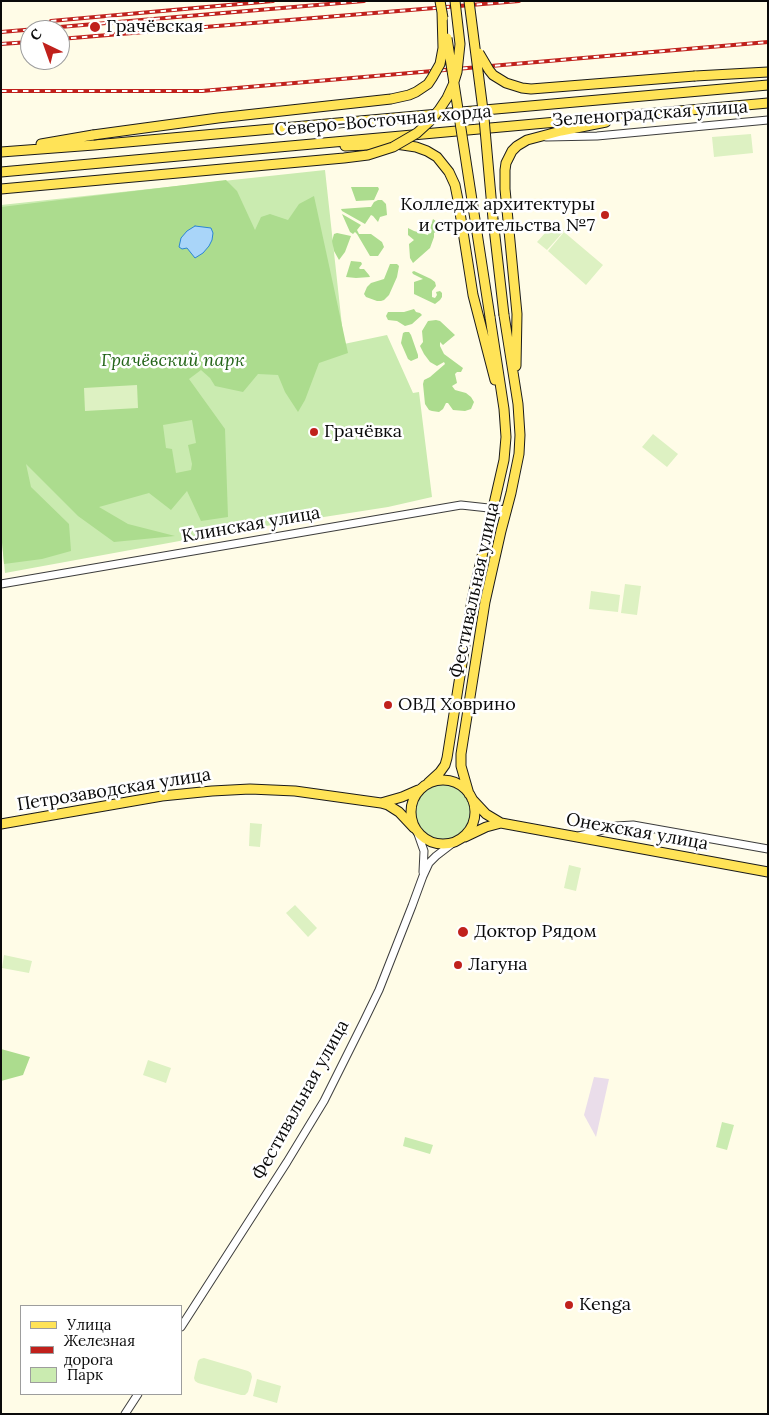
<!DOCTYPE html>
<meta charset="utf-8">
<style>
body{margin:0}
#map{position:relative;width:769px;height:1415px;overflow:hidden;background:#fffce7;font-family:Lora,serif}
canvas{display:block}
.frame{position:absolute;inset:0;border:2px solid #0a0a0a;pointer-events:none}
.legend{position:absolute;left:20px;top:1305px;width:162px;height:90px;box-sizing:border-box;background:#fff;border:1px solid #9d9d9d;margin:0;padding:6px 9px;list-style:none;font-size:15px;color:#0a0a0a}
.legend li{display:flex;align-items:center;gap:10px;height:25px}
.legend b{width:25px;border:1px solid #9d9d9d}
.north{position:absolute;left:20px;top:20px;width:50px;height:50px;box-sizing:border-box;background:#fff;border:1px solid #9d9d9d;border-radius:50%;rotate:318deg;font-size:14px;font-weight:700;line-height:20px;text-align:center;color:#0a0a0a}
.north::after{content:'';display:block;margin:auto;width:18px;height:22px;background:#c0211c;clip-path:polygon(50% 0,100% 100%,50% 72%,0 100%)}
</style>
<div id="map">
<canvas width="769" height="1415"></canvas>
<div class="frame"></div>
<ul class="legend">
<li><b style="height:6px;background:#ffe357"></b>Улица</li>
<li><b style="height:6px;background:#c0211c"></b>Железная дорога</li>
<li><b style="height:14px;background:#caebb0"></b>Парк</li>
</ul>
<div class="north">С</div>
</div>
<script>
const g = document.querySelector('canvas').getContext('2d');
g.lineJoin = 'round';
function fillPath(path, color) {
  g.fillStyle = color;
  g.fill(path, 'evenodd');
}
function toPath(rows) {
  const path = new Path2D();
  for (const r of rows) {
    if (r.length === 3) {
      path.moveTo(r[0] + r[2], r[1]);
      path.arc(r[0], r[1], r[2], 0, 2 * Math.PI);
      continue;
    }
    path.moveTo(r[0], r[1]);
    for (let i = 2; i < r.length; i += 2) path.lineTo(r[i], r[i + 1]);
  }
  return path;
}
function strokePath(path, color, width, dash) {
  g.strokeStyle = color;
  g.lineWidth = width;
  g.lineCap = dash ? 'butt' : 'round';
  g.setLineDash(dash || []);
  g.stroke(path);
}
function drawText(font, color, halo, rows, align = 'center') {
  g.font = font + ' Lora,serif';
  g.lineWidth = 5;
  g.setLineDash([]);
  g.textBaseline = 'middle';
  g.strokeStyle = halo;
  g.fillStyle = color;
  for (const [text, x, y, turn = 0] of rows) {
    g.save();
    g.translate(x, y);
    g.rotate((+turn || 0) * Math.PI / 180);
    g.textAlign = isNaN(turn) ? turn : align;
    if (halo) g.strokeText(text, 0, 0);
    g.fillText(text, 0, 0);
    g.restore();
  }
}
const industrial = toPath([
 [594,1077,609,1079,596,1137,584,1115]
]);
const green = toPath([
 [325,170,344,344,387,335,413,393,419,392,432,497,388,507,234,531,5,573,1,531,1,205],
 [443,812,27],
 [722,1122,734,1125,727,1150,716,1147],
 [405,1137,433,1145,430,1154,403,1146]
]);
const forest = toPath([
 [226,180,237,191,255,230,261,217,270,214,288,220,299,204,314,196,348,353,319,363,305,400,298,412,285,392,278,375,258,374,243,392,215,386,210,378,201,370,189,379,225,429,228,517,201,521,187,491,171,510,149,493,99,507,128,524,175,536,114,542,78,516,26,464,31,487,69,524,71,551,42,559,4,564,1,531,1,207],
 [192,420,196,443,188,445,192,464,191,470,176,473,172,449,166,448,163,425],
 [351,187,378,187,379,189,374,200,356,201],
 [378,200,382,200,386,204,387,215,380,217,378,222,373,216,371,215,365,224,342,211,341,209,369,207,371,207,374,202],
 [342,214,361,225,357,230,359,234,371,234,382,242,384,247,378,256,370,256,357,234,355,232,353,234,350,232],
 [433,219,437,222,437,231,434,233,434,237,430,248,413,263,410,258,409,244,414,240,408,235,408,228,414,231,428,235],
 [337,233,351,236,345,252,339,260,334,251,332,241,334,234],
 [351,261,361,262,362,264,359,268,360,269,364,269,369,275,370,277,356,278,346,277],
 [390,264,397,264,399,266,397,277,389,295,384,300,381,301,377,301,366,297,364,294,367,287,371,283,384,279],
 [414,271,431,279,435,282,436,286,432,291,432,297,435,298,437,295,436,292,440,291,442,293,442,297,440,300,435,304,414,294,414,282,423,279,413,274,412,272],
 [414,309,416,312,420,313,422,315,412,324,405,326,397,321,388,320,386,316,388,312,404,312],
 [436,320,440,321,455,335,443,345,440,342,440,346,444,354,463,368,461,372,457,372,455,374,457,383,452,386,455,390,466,393,471,397,474,402,471,409,465,411,453,410,448,403,446,403,443,409,439,412,432,411,429,410,425,404,423,384,424,380,430,377,445,364,444,362,437,366,430,362,424,354,420,346,423,342,422,331,428,321],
 [405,332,409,332,411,335,418,355,418,358,411,361,408,359,401,343,403,333],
 [1,1049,30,1057,23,1075,1,1081]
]);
const pitch = toPath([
 [751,134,753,153,714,157,712,137],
 [554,223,564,231,547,250,537,242],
 [564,232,603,265,586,285,548,251],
 [137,385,138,408,85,411,84,388],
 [653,434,678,454,667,467,642,447],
 [625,584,641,586,637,615,621,613],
 [591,591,620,595,618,612,589,609],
 [250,823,262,824,260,847,249,846],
 [569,865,581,868,576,891,564,888],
 [295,905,317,928,308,937,286,913],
 [4,955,32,961,29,973,2,968],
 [148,1060,171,1068,166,1083,143,1075],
 [204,1358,248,1371,251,1373,252,1377,248,1392,245,1395,241,1395,198,1383,195,1381,194,1378,198,1361,200,1359],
 [257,1379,281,1386,277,1403,253,1396]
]);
const water = toPath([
 [195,226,211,228,213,233,212,240,209,246,203,253,195,258,187,248,182,249,179,247,181,238,187,231,195,226]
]);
const minor = toPath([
 [546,137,597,136,768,120],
 [1,584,461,505,507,510],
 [418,834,424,851,423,872],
 [579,836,596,832,616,826,633,825,768,849],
 [181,1327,287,1162,324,1101,364,1021,379,990,412,906,423,876,429,863,436,856,453,843],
 [125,1414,138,1394]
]);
const major = toPath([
 [695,76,768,72],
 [41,144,93,135],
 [345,146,396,144,416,147,427,151,437,157,449,172,455,185,458,200,473,295,495,380],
 [1,152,94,145,371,120,768,85],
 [1,172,768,103],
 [516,366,517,314,505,189,505,170,506,163,512,151,517,146,527,140,561,131,606,122],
 [443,812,32],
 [428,783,440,772,445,765,447,758,472,600,504,460,506,437,504,409,490,317],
 [469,794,461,766,461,754,485,602,501,531,511,493,519,454,520,435,518,404,504,315],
 [472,799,486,814,501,823,768,872],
 [381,803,402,797,418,790],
 [1,824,162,796,212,791,250,789,295,791,381,803,388,805,399,812,414,828],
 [465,837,486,827,501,823]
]);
const rail = toPath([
 [51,21,273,1],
 [1,32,364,1],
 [60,39,519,1],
 [1,44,30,42],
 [1,91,202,91,768,42]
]);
const majorBridge = toPath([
 [440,1,443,18],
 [469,1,484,118,493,219,504,315],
 [447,38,490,317],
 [479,53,489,70,493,75,506,83,522,88,531,89,695,76],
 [93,135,218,118,391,99,409,95,416,92,428,84,432,78,440,64,443,48,442,12],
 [1,189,344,158,368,155,393,147,417,133,429,122,439,110,447,98,453,85,457,72,460,44,455,1]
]);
const markers = [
 [95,27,6,"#c0211c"],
 [605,215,5,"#c0211c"],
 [314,432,5,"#c0211c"],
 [388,705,5,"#c0211c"],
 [463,932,6,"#c0211c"],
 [458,965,5,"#c0211c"],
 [569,1305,5,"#c0211c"]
];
const poiNames = [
 ["Грачёвская",106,27],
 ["Колледж архитектуры",595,205,"right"],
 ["и строительства №7",595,226,"right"],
 ["Грачёвка",324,432],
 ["ОВД Ховрино",398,705],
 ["Доктор Рядом",474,932],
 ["Лагуна",468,965],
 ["Kenga",579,1305]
];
const streetNames = [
 ["Зеленоградская улица",650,114,-4],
 ["Северо-Восточная хорда",383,121,-5],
 ["Клинская улица",251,525,-10],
 ["Фестивальная улица",475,590,-78],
 ["Петрозаводская улица",114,790,-9],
 ["Онежская улица",637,832,10],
 ["Фестивальная улица",301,1100,-61]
];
const parkNames = [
 ["Грачёвский парк",173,361]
];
fillPath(industrial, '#eaddea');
fillPath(green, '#caebb0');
fillPath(forest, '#acdc8e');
fillPath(pitch, '#ddf1c2');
fillPath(water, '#a9d5f9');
strokePath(water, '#2c85d4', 1);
strokePath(minor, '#3d3d3d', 9);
strokePath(major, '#1b1b1b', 11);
strokePath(minor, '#fff', 7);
strokePath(major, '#ffe357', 9);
strokePath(rail, '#c0211c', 4);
strokePath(rail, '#fff', 2, [5.5]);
strokePath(majorBridge, '#1b1b1b', 11, []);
strokePath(majorBridge, '#ffe357', 9);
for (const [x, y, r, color] of markers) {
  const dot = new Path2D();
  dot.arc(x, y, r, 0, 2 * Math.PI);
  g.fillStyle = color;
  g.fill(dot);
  strokePath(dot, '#fff', 2);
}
drawText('18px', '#0a0a0a', '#fff', poiNames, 'left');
drawText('18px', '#0a0a0a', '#fff', streetNames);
drawText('italic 18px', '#236418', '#fff', parkNames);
</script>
